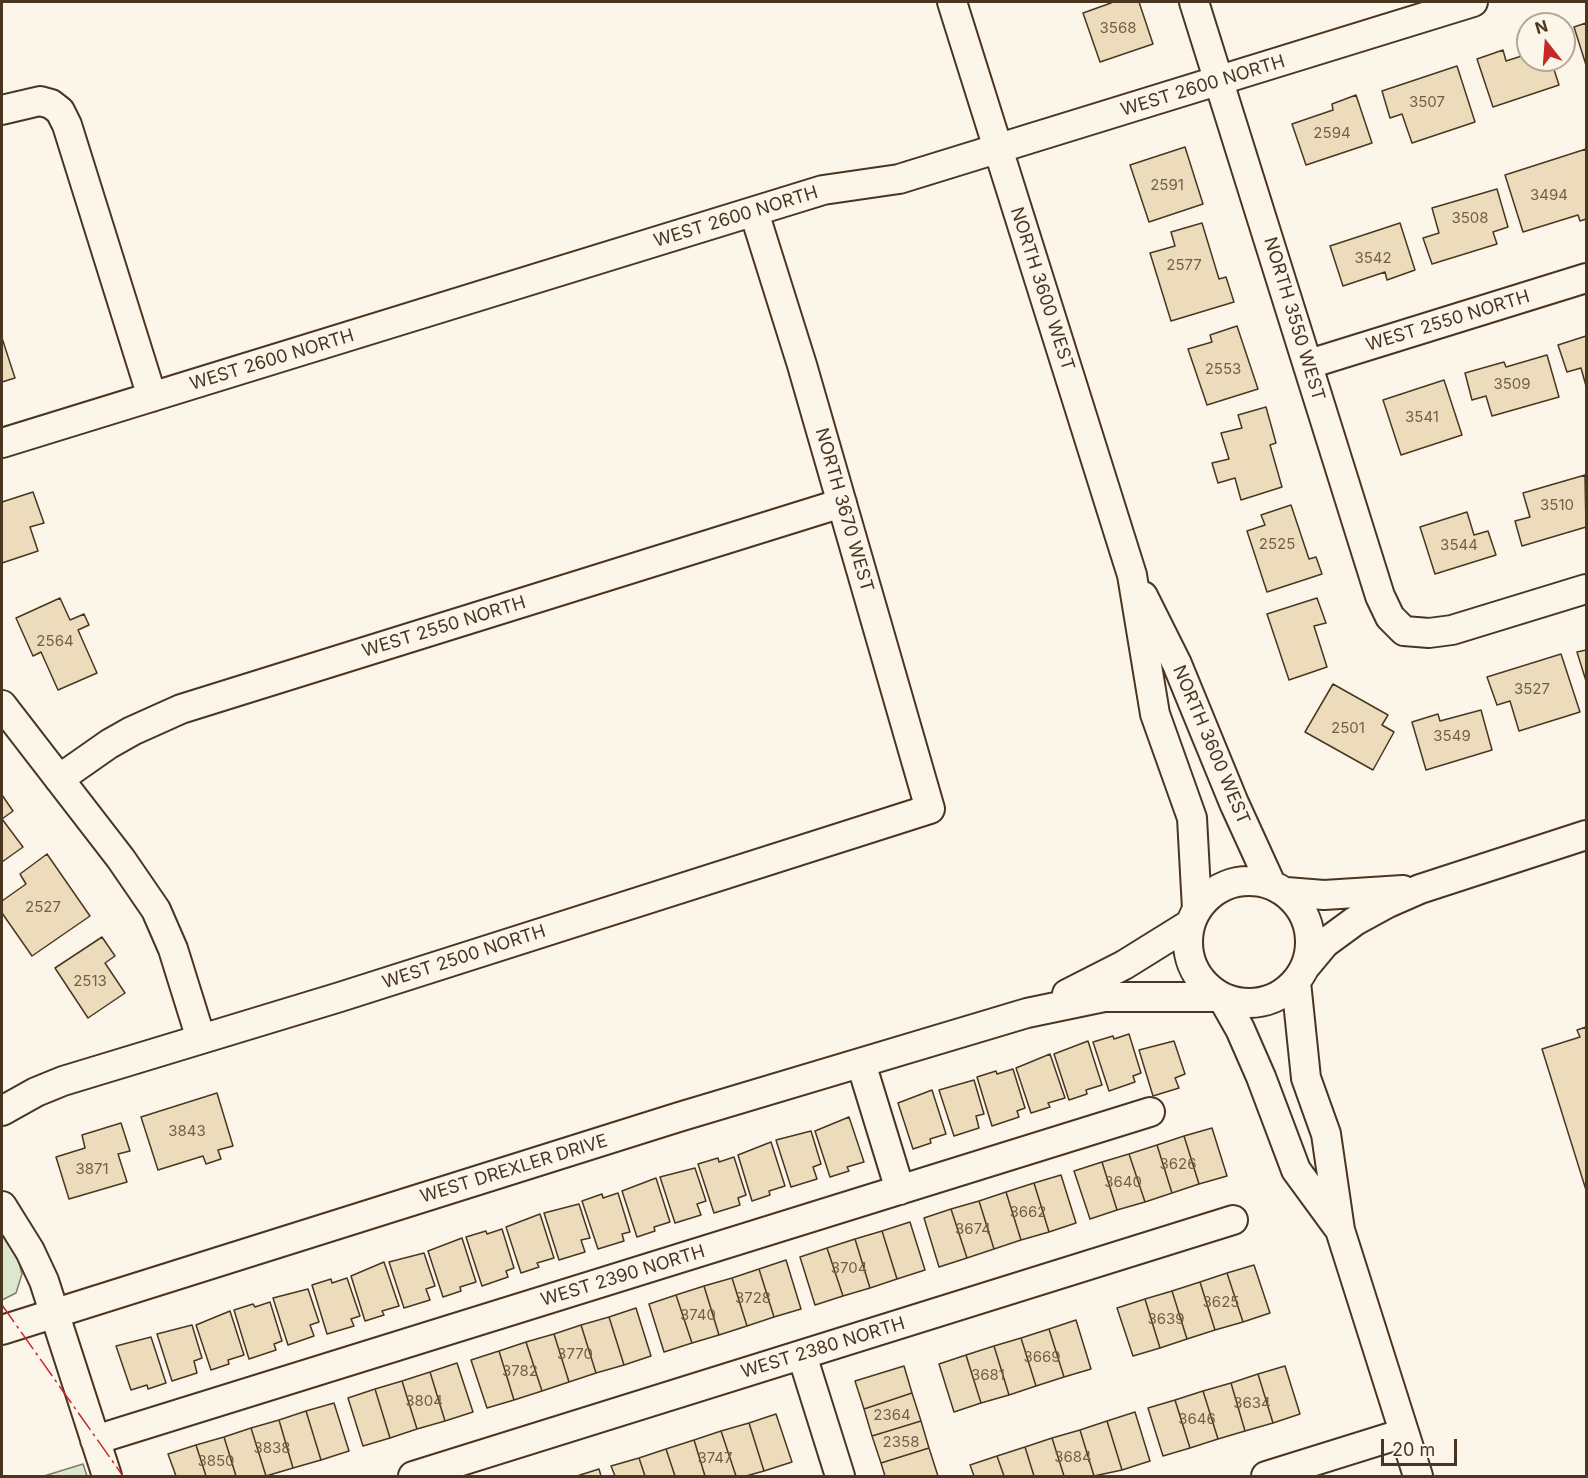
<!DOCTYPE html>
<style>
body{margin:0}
#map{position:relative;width:1588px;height:1478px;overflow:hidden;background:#fbf6e9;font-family:Inter,sans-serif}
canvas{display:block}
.frame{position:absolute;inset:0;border:3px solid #4a3520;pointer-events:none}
.north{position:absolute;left:1516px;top:12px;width:60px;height:60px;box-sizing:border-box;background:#fbf6e9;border:2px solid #b4a999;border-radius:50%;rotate:343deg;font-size:16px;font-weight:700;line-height:24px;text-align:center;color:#4a3520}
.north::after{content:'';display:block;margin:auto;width:21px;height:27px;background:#c62828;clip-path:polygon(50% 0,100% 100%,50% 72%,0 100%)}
.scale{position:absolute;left:1381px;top:1439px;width:76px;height:27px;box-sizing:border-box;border:3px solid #4a3520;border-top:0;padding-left:8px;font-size:18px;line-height:21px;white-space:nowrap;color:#4a3520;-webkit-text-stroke:4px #fbf6e9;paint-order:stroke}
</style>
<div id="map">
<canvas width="1588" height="1478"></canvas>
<div class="frame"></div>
<div class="north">N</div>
<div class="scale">20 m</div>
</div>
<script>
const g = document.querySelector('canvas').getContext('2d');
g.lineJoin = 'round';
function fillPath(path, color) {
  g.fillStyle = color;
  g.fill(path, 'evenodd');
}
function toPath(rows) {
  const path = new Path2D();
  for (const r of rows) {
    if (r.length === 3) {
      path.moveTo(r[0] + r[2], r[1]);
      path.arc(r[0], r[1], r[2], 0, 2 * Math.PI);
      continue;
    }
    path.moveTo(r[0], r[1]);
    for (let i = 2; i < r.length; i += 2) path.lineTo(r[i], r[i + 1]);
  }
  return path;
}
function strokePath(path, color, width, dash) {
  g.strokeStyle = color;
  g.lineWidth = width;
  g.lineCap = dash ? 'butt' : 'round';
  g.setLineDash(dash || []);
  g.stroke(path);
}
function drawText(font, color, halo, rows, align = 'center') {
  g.font = font + ' Inter,sans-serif';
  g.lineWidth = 4.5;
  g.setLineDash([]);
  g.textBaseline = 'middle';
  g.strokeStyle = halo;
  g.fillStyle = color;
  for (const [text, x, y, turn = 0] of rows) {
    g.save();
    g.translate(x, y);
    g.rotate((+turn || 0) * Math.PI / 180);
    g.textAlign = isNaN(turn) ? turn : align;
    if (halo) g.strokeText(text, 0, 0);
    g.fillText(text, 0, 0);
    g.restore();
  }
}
const green = toPath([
 [2,1232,19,1262,22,1274,16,1293,2,1300,2,1232],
 [83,1464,87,1476,44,1476,83,1464]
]);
const building = toPath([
 [1111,2,1139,2,1153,44,1100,62,1083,13,1111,3,1111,2],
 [1586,23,1586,65,1574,27,1586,23],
 [1503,50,1506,61,1528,54,1528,60,1551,60,1559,85,1493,107,1477,59,1503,50],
 [1457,66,1475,122,1412,143,1402,114,1390,118,1382,91,1457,66],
 [1356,95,1372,143,1306,165,1292,124,1333,110,1332,104,1356,95],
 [1185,147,1203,204,1149,222,1130,165,1185,147],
 [1586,149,1586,219,1580,221,1578,215,1523,232,1505,175,1586,149],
 [1497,189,1508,227,1493,232,1497,244,1432,264,1423,238,1439,233,1432,208,1497,189],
 [1202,223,1219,279,1226,277,1234,302,1171,321,1150,253,1175,246,1171,232,1202,223],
 [1400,223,1415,270,1387,280,1385,272,1343,286,1330,246,1400,223],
 [1237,326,1258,389,1207,405,1188,349,1212,342,1210,335,1237,326],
 [1586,336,1586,386,1581,368,1567,372,1558,345,1586,336],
 [2,338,15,378,2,382,2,338],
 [1547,355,1559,397,1492,416,1486,396,1472,400,1465,373,1504,362,1506,367,1547,355],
 [1444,380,1462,435,1401,455,1383,400,1444,380],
 [1266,407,1276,443,1270,445,1282,487,1241,500,1235,478,1218,483,1212,463,1229,459,1221,433,1242,428,1238,415,1266,407],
 [1585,475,1586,527,1522,546,1515,521,1530,517,1523,493,1585,475],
 [33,492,44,523,30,527,38,551,2,563,2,502,33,492],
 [1291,505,1309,559,1316,557,1322,574,1267,592,1247,531,1265,525,1261,515,1291,505],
 [1467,512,1474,535,1488,531,1496,555,1435,574,1420,527,1467,512],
 [60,598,70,620,84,614,89,625,78,630,97,673,58,690,41,652,33,656,16,618,60,598],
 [1317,598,1326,623,1314,626,1327,667,1289,680,1267,614,1317,598],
 [1586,650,1586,681,1577,652,1586,650],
 [1561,654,1580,712,1519,731,1510,701,1497,705,1487,677,1561,654],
 [1333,684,1388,715,1382,725,1394,732,1373,770,1305,732,1333,684],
 [1481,710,1492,750,1426,770,1412,722,1438,714,1440,721,1481,710],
 [2,795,13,811,2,819,23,847,2,862,2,795],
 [47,854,90,916,32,956,2,913,2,901,26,884,20,874,47,854],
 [102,937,115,956,105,963,125,993,88,1018,55,968,102,937],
 [1586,1027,1586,1190,1542,1049,1580,1037,1577,1030,1586,1027],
 [1129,1034,1141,1073,1133,1076,1135,1082,1109,1091,1093,1042,1113,1036,1114,1039,1129,1034],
 [1088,1041,1102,1085,1086,1090,1087,1094,1069,1100,1054,1054,1088,1041],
 [1174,1041,1185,1074,1175,1078,1179,1088,1153,1096,1139,1050,1174,1041],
 [1050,1054,1065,1098,1048,1103,1050,1107,1031,1113,1016,1068,1050,1054],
 [1013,1069,1025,1108,1017,1111,1019,1117,992,1126,977,1077,996,1071,997,1074,1013,1069],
 [974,1080,984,1114,976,1116,979,1128,954,1136,939,1090,974,1080],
 [932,1090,946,1134,930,1139,931,1143,913,1149,898,1103,932,1090],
 [217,1093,233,1146,218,1150,221,1159,206,1164,203,1156,158,1170,141,1117,217,1093],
 [849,1117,864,1162,847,1167,849,1171,830,1177,815,1131,849,1117],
 [121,1123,130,1151,118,1154,127,1182,69,1199,56,1157,85,1148,82,1135,121,1123],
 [1212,1128,1227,1176,1199,1184,1184,1136,1212,1128],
 [811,1131,821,1164,813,1167,817,1179,791,1187,776,1140,811,1131],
 [1184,1136,1199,1184,1172,1193,1157,1145,1184,1136],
 [771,1142,785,1186,769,1191,770,1195,752,1201,738,1155,771,1142],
 [1157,1145,1172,1193,1145,1202,1129,1154,1157,1145],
 [1129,1154,1145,1202,1117,1210,1102,1162,1129,1154],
 [734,1157,746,1195,738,1198,740,1205,714,1213,698,1164,718,1158,719,1162,734,1157],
 [1102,1162,1117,1210,1090,1219,1074,1171,1102,1162],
 [695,1168,706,1201,697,1204,701,1215,675,1223,660,1177,695,1168],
 [1061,1175,1076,1223,1049,1232,1034,1183,1061,1175],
 [656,1178,670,1222,654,1227,655,1231,637,1237,622,1191,656,1178],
 [1034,1183,1049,1232,1021,1240,1006,1192,1034,1183],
 [1006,1192,1021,1240,994,1249,979,1201,1006,1192],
 [618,1193,630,1232,622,1234,624,1241,598,1249,582,1201,602,1194,603,1198,618,1193],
 [979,1201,994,1249,967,1258,951,1209,979,1201],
 [579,1204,590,1238,581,1240,585,1252,559,1260,544,1213,579,1204],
 [951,1209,967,1258,939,1267,924,1218,951,1209],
 [540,1214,554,1258,537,1263,539,1267,521,1273,506,1227,540,1214],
 [910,1222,925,1270,897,1279,882,1231,910,1222],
 [502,1229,514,1268,506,1271,508,1277,482,1286,466,1237,486,1231,487,1234,502,1229],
 [882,1231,897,1279,870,1288,855,1239,882,1231],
 [462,1238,476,1282,460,1287,461,1291,443,1297,428,1251,462,1238],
 [855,1239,870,1288,843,1296,827,1248,855,1239],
 [827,1248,843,1296,815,1305,800,1257,827,1248],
 [424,1253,435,1286,426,1289,430,1300,404,1308,389,1262,424,1253],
 [786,1260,801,1309,774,1317,759,1269,786,1260],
 [384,1262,399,1306,382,1311,384,1315,365,1321,351,1276,384,1262],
 [1254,1265,1270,1313,1243,1322,1227,1273,1254,1265],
 [759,1269,774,1317,747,1326,732,1278,759,1269],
 [1227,1273,1243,1322,1215,1330,1200,1282,1227,1273],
 [347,1278,360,1316,351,1319,354,1326,327,1334,312,1285,331,1279,332,1283,347,1278],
 [732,1278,747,1326,719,1335,704,1286,732,1278],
 [1200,1282,1215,1330,1187,1339,1172,1291,1200,1282],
 [704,1286,719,1335,692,1343,676,1295,704,1286],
 [308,1289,319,1322,310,1325,314,1336,288,1345,273,1298,308,1289],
 [1172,1291,1187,1339,1160,1348,1145,1299,1172,1291],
 [676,1295,692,1343,664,1352,649,1304,676,1295],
 [1145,1299,1160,1348,1133,1356,1117,1308,1145,1299],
 [270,1302,282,1341,274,1344,276,1350,249,1359,234,1310,253,1304,255,1307,270,1302],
 [636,1308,651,1356,624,1365,609,1317,636,1308],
 [230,1311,244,1355,228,1360,229,1364,211,1370,196,1325,230,1311],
 [609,1317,624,1365,596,1373,581,1325,609,1317],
 [1076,1320,1091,1369,1064,1377,1049,1329,1076,1320],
 [192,1325,202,1358,194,1361,197,1373,172,1381,157,1334,192,1325],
 [581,1325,596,1373,569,1382,554,1334,581,1325],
 [1049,1329,1064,1377,1036,1386,1021,1338,1049,1329],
 [554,1334,569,1382,542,1391,526,1342,554,1334],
 [151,1337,166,1383,148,1389,147,1385,131,1390,116,1346,151,1337],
 [1021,1338,1036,1386,1009,1395,994,1346,1021,1338],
 [526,1342,542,1391,514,1400,499,1351,526,1342],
 [994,1346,1009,1395,981,1403,966,1355,994,1346],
 [499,1351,514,1400,487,1408,471,1360,499,1351],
 [966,1355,981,1403,954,1412,939,1364,966,1355],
 [457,1363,473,1412,445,1421,430,1372,457,1363],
 [904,1366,912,1393,864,1409,855,1381,904,1366],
 [1285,1366,1300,1414,1273,1423,1258,1374,1285,1366],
 [430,1372,445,1421,417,1429,402,1381,430,1372],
 [1258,1374,1273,1423,1245,1431,1231,1383,1258,1374],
 [402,1381,417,1429,390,1438,375,1389,402,1381],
 [1231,1383,1245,1431,1218,1439,1203,1391,1231,1383],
 [375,1389,390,1438,363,1446,348,1398,375,1389],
 [1203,1391,1218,1439,1190,1448,1175,1400,1203,1391],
 [912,1393,921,1421,872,1436,864,1409,912,1393],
 [1175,1400,1190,1448,1163,1456,1148,1408,1175,1400],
 [334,1403,349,1451,321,1460,306,1411,334,1403],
 [306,1411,321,1460,293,1468,279,1420,306,1411],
 [1135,1412,1150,1461,1122,1470,1107,1421,1135,1412],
 [776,1414,792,1462,764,1471,749,1423,776,1414],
 [279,1420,293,1468,266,1476,251,1428,279,1420],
 [921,1421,929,1448,881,1463,872,1436,921,1421],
 [1107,1421,1122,1470,1094,1476,1080,1430,1107,1421],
 [749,1423,764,1471,746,1476,736,1476,721,1431,749,1423],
 [251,1428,266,1476,236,1476,224,1437,251,1428],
 [1080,1430,1094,1476,1064,1476,1052,1438,1080,1430],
 [721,1431,736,1476,705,1476,694,1440,721,1431],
 [224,1437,236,1476,206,1476,196,1445,224,1437],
 [1052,1438,1064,1476,1034,1476,1025,1447,1052,1438],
 [694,1440,705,1476,675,1476,666,1449,694,1440],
 [196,1445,206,1476,176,1476,168,1454,196,1445],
 [1025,1447,1034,1476,1004,1476,997,1456,1025,1447],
 [929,1448,938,1476,885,1476,881,1463,929,1448],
 [666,1449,675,1476,645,1476,639,1458,666,1449],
 [997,1456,1004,1476,974,1476,970,1465,997,1456],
 [639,1458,645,1476,615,1476,611,1466,639,1458],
 [599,1469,601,1476,577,1476,599,1469]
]);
const minor = toPath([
 [952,2,1132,575,1155,714,1192,818,1197,909],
 [1194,2,1380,596,1390,617,1404,631,1429,633,1452,630,1586,589],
 [2,110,40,101,51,104,60,111,67,125,152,397],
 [1309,364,1586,278],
 [2,443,823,190,899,179,1473,2],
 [1143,596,1177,664,1234,803,1271,884],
 [2,705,121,859,156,910,173,949,201,1039],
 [59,779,109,744,132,731,181,709,842,503],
 [1249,942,61],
 [1286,892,1324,895,1403,890],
 [1305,967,1325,943,1355,921,1388,903,1420,889,1586,835],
 [1296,982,1306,1078,1326,1134,1340,1230,1418,1476],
 [1067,994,1124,965,1190,924],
 [1223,999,1240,1029,1261,1077,1296,1170,1337,1226],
 [861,1063,900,1190],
 [2,1111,36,1092,63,1081,340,997,930,809,802,365,754,212],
 [2,1206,30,1251,44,1281,107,1476],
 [2,1330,679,1117,1027,1013,1104,997,1217,997],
 [802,1355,840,1476],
 [95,1440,1150,1112],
 [413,1476,1233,1220],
 [1266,1476,1404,1433]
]);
const power = toPath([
 [2,1305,123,1476]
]);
const numberNames = [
 ["3568",1118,28],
 ["3507",1427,102],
 ["2594",1332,133],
 ["2591",1167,185],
 ["3494",1549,195],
 ["3508",1470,218],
 ["3542",1373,258],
 ["2577",1184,265],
 ["2553",1223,369],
 ["3509",1512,384],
 ["3541",1422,417],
 ["3510",1557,505],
 ["2525",1277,544],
 ["3544",1459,545],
 ["2564",55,641],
 ["3527",1532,689],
 ["2501",1348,728],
 ["3549",1452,736],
 ["2527",43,907],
 ["2513",90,981],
 ["3843",187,1131],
 ["3626",1178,1164],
 ["3871",92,1169],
 ["3640",1123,1182],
 ["3662",1028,1212],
 ["3674",973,1229],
 ["3704",849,1268],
 ["3728",753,1298],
 ["3625",1221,1302],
 ["3740",698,1315],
 ["3639",1166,1319],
 ["3770",575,1354],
 ["3669",1042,1357],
 ["3782",520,1371],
 ["3681",988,1375],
 ["3804",424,1401],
 ["3634",1252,1403],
 ["2364",892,1415],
 ["3646",1197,1419],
 ["2358",901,1442],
 ["3838",272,1448],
 ["3684",1073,1457],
 ["3747",715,1458],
 ["3850",216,1461]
];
const streetNames = [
 ["WEST 2600 NORTH",1203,86,-17],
 ["WEST 2600 NORTH",736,217,-17],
 ["NORTH 3600 WEST",1042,289,72],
 ["NORTH 3550 WEST",1294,319,73],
 ["WEST 2550 NORTH",1448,321,-17],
 ["WEST 2600 NORTH",272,360,-17],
 ["NORTH 3670 WEST",844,510,74],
 ["WEST 2550 NORTH",444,627,-17],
 ["NORTH 3600 WEST",1211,745,67],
 ["WEST 2500 NORTH",464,957,-18],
 ["WEST DREXLER DRIVE",514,1169,-17],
 ["WEST 2390 NORTH",623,1276,-17],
 ["WEST 2380 NORTH",823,1348,-17]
];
fillPath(green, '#dce7d0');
strokePath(green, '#887966', 1.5);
fillPath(building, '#ecdcbc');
strokePath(building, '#4a3520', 1.5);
strokePath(minor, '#4a3520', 32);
strokePath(minor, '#fbf6e9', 28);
strokePath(power, '#c62828', 1.5, [21, 4.5, 3, 4.5]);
drawText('15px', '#725f47', null, numberNames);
drawText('18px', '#4a3520', '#fbf6e9', streetNames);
</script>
